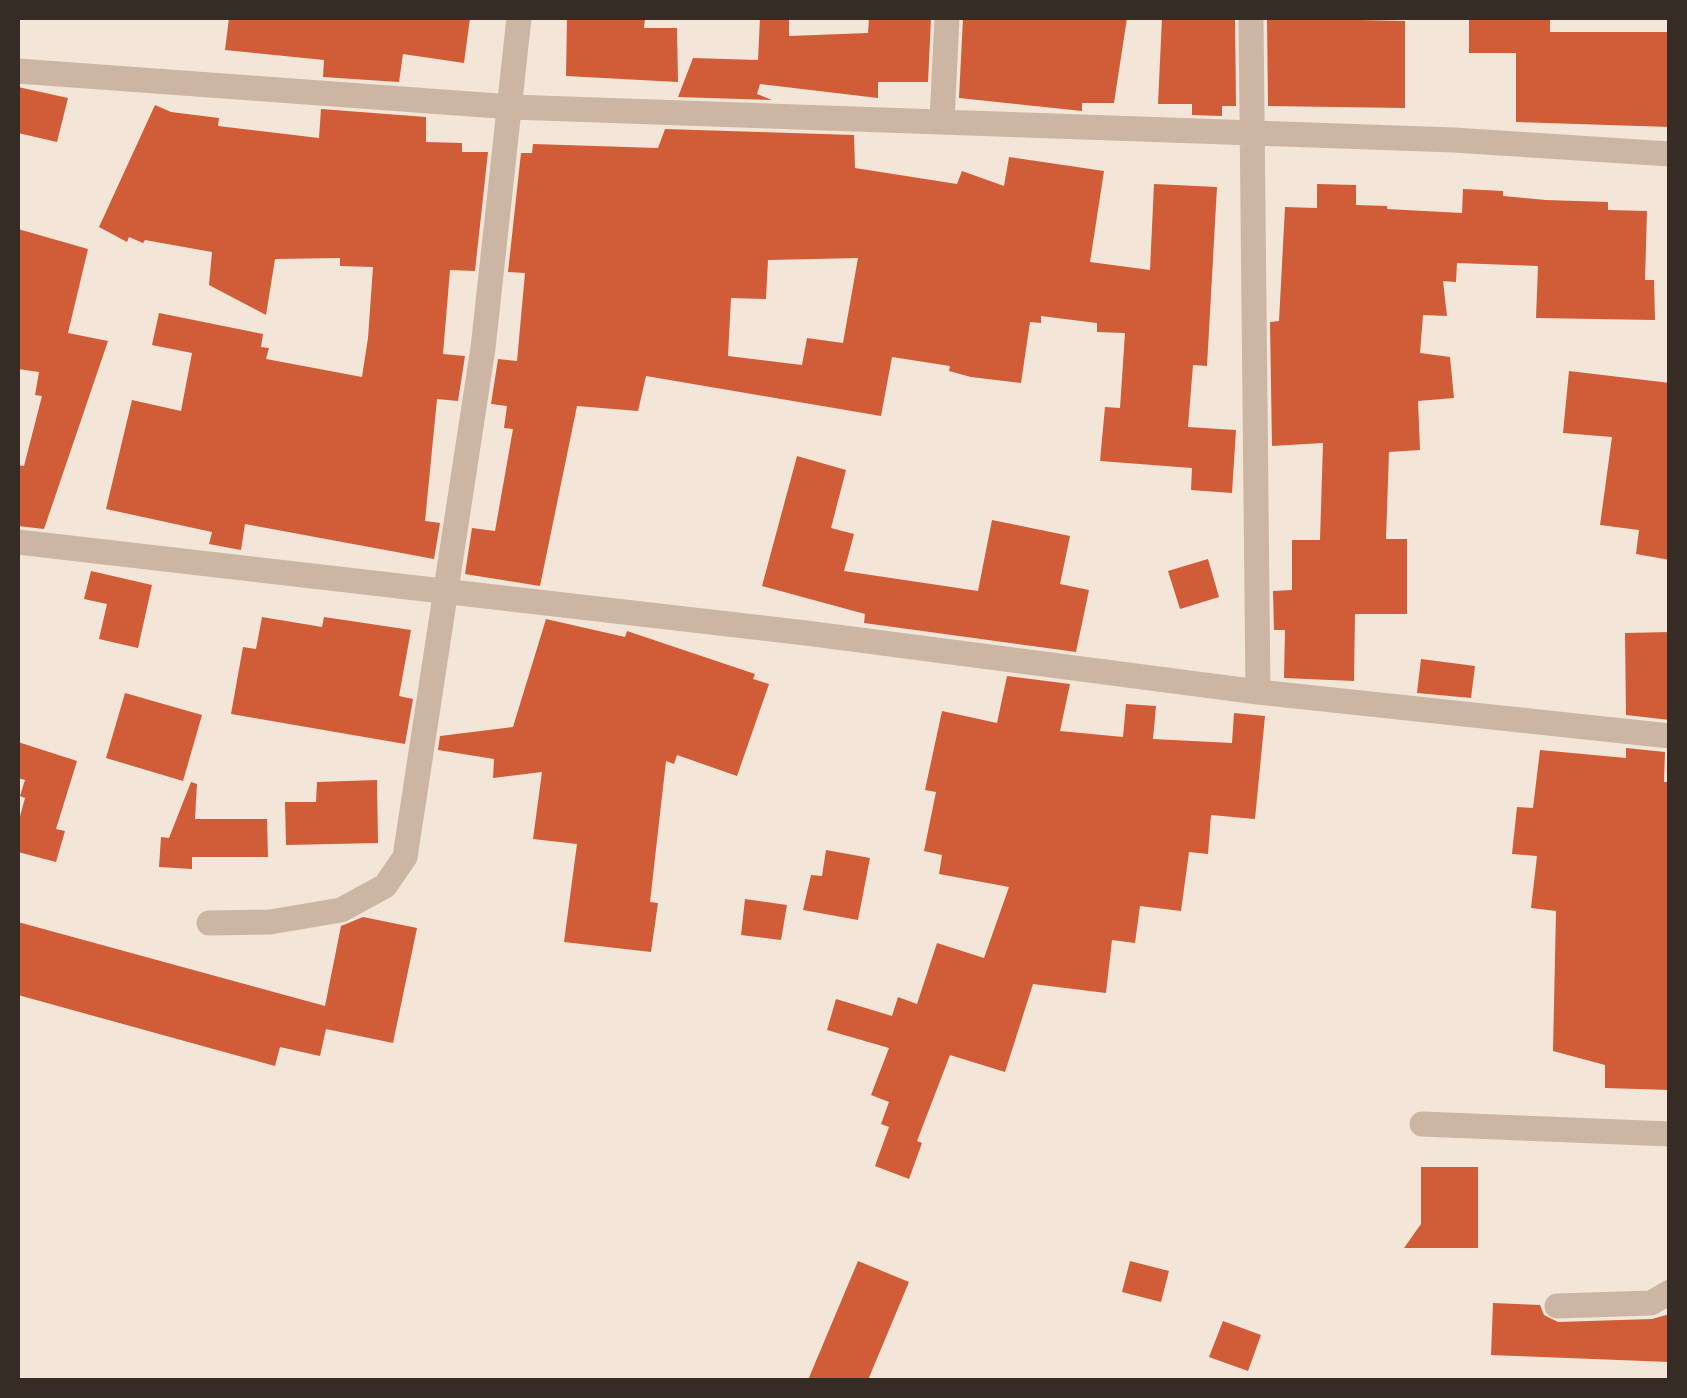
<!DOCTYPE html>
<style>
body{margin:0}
#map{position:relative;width:1687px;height:1398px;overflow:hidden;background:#f3e6d8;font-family:Karla,sans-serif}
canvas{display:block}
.frame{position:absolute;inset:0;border:20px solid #372b26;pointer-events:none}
</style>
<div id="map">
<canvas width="1687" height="1398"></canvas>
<div class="frame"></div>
</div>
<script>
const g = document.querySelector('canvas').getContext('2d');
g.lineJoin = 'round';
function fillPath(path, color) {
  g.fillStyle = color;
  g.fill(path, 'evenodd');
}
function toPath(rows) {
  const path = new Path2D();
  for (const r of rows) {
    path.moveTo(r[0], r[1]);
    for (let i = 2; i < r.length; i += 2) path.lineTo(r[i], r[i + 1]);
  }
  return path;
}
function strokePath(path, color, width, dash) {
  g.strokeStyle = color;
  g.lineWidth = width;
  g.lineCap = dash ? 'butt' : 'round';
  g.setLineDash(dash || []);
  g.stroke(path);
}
const building = toPath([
 [229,18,470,18,464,63,403,54,399,82,323,77,324,60,225,50],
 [567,18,645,18,644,28,677,28,678,82,566,76],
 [760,18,789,18,789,36,868,33,869,18,931,18,928,82,878,82,878,98,760,84,757,94,772,100,678,97,693,58,758,60],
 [963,18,1127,18,1114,103,1082,103,1082,111,959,98],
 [1162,18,1235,18,1236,106,1222,106,1222,116,1192,115,1192,104,1158,104],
 [1267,18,1405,21,1405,108,1268,106],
 [1469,18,1550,18,1550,32,1670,32,1670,127,1516,122,1516,53,1469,53],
 [18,87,68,98,57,142,18,133],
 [155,105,171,112,219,118,218,126,319,138,321,109,426,117,426,142,462,143,462,152,488,152,475,271,450,270,443,354,465,356,458,401,437,399,425,521,440,523,434,559,245,524,241,550,209,544,212,532,106,509,132,400,181,411,192,353,152,345,159,313,263,334,261,347,269,348,266,359,362,377,368,338,373,267,340,266,340,258,275,259,266,315,209,285,212,252,145,240,143,243,129,237,127,242,99,227],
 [665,129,854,135,855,168,957,184,962,171,1004,186,1009,157,1104,171,1090,262,1150,270,1154,184,1217,187,1207,366,1193,365,1188,427,1236,430,1232,493,1191,490,1192,468,1100,461,1105,407,1120,408,1125,333,1097,332,1097,323,1041,316,1041,323,1030,322,1021,383,971,377,949,371,950,366,892,357,881,416,646,376,638,411,577,406,540,586,465,574,472,528,495,531,513,429,504,428,507,406,491,404,498,359,517,361,525,273,508,272,521,153,532,153,533,144,658,148],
 [858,258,843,343,807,338,802,365,728,356,731,298,766,299,768,260],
 [1317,184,1356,185,1356,205,1387,206,1387,209,1462,213,1463,189,1503,191,1503,196,1546,200,1608,202,1608,210,1647,211,1645,280,1654,280,1655,320,1536,318,1538,266,1457,263,1456,282,1443,281,1447,316,1423,315,1420,353,1450,357,1454,398,1418,401,1420,450,1389,452,1386,539,1407,539,1407,614,1355,614,1354,681,1284,678,1285,630,1274,630,1273,591,1292,590,1292,540,1320,540,1323,443,1272,446,1270,322,1279,321,1285,207,1317,208],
 [18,229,88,249,68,333,108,341,44,529,18,526,18,465,24,466,42,396,35,395,39,372,18,369],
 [1569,371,1670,383,1670,560,1636,554,1639,530,1600,525,1612,437,1563,433],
 [797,456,846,470,831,528,854,534,844,571,978,591,992,520,1070,536,1060,584,1089,590,1076,652,864,623,865,614,762,586],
 [1208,559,1219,597,1180,609,1168,571],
 [91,571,152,585,138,648,99,639,107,604,84,599],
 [262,617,322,627,324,617,411,630,399,696,413,699,405,744,231,714,243,647,256,649],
 [546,619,625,637,627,631,755,674,753,679,769,684,737,776,677,755,674,764,666,761,650,902,658,903,651,952,564,942,577,844,533,839,542,772,493,778,494,759,438,750,440,736,513,727],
 [1670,632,1670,720,1626,715,1625,633],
 [1421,659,1475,666,1471,698,1417,693],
 [1007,676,1070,684,1060,731,1123,737,1126,704,1156,706,1153,739,1232,743,1234,713,1265,716,1255,819,1211,815,1208,854,1189,852,1181,911,1140,906,1135,943,1112,940,1106,993,1033,984,1005,1072,950,1055,917,1141,922,1143,909,1179,875,1166,889,1127,881,1124,889,1102,871,1095,889,1048,827,1030,836,999,892,1016,898,997,917,1004,937,943,984,958,1009,887,939,874,942,855,924,851,936,792,925,790,942,711,997,723],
 [125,693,202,715,183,781,106,758],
 [18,742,77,761,56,829,65,831,56,862,18,852,18,824,25,798,20,796,25,780,18,778],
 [1626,748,1665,752,1664,782,1670,782,1670,1090,1605,1088,1605,1065,1553,1051,1556,911,1531,908,1537,856,1512,854,1517,807,1533,808,1540,750,1626,758],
 [377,780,378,843,286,845,285,802,316,802,317,782],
 [191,782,197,784,195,819,267,819,268,857,192,857,192,869,159,867,161,837,169,838],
 [826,850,870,858,858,920,803,910,811,875,822,876],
 [745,899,787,905,781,940,741,935],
 [363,917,417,928,393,1043,326,1029,320,1056,280,1047,275,1066,18,995,18,922,325,1006,341,926],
 [1421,1167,1478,1167,1478,1248,1404,1248,1421,1224],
 [858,1261,909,1282,868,1380,808,1380],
 [1130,1261,1169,1271,1161,1302,1122,1292],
 [1493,1303,1540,1305,1544,1315,1558,1322,1652,1319,1670,1314,1670,1362,1491,1355],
 [1223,1321,1261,1335,1248,1371,1209,1357]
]);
const minor = toPath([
 [1251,18,1258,692],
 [18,71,512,107,1454,140,1670,154],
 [942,120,947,18],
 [18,542,806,633,1258,692,1670,736],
 [209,923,270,922,341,910,385,886,405,857,483,348,519,18],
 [1422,1124,1670,1134],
 [1557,1306,1651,1303,1670,1292]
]);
fillPath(building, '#d15c38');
strokePath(minor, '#ccb5a3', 25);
</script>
